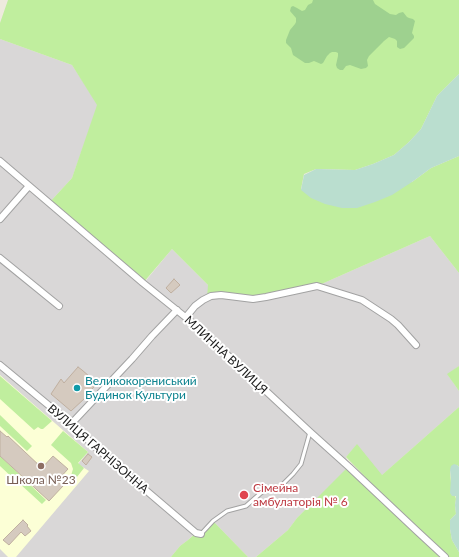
<!DOCTYPE html>
<meta charset="utf-8">
<style>
body{margin:0}
canvas{display:block;background:#eeeade}
</style>
<canvas width="459" height="557"></canvas>
<script>
const g = document.querySelector('canvas').getContext('2d');
g.lineJoin = 'round';
function fillPath(path, color) {
  g.fillStyle = color;
  g.fill(path, 'evenodd');
}
function toPath(rows) {
  const path = new Path2D();
  for (const r of rows) {
    path.moveTo(r[0], r[1]);
    for (let i = 2; i < r.length; i += 2) path.lineTo(r[i], r[i + 1]);
  }
  return path;
}
function strokePath(path, color, width, dash) {
  g.strokeStyle = color;
  g.lineWidth = width;
  g.lineCap = dash ? 'butt' : 'round';
  g.setLineDash(dash || []);
  g.stroke(path);
}
function drawText(font, color, halo, rows, align = 'center') {
  g.font = font + ' Lato,sans-serif';
  g.lineWidth = 4;
  g.setLineDash([]);
  g.textBaseline = 'middle';
  g.strokeStyle = halo;
  g.fillStyle = color;
  for (const [text, x, y, turn = 0] of rows) {
    g.save();
    g.translate(x, y);
    g.rotate((+turn || 0) * Math.PI / 180);
    g.textAlign = isNaN(turn) ? turn : align;
    if (halo) g.strokeText(text, 0, 0);
    g.fillText(text, 0, 0);
    g.restore();
  }
}
const residential = toPath([
 [0,39,72,65,98,105,72,178,49,203,144,283,172,249,208,285,317,286,430,236,459,273,459,366,448,375,459,391,459,407,381,476,357,445,346,457,349,467,297,518,288,530,256,557,248,557,213,521,201,534,195,533,188,540,180,546,171,557,0,557]
]);
const education = toPath([
 [0,375,88,452,78,464,89,471,16,557,8,557,0,549]
]);
const grass = toPath([
 [8,0,459,0,459,74,437,96,421,129,409,142,394,155,373,164,355,170,316,169,304,174,301,189,412,182,431,168,459,156,459,273,430,236,317,286,261,298,221,295,207,298,208,285,172,249,143,283,49,203,72,178,97,105,72,65,0,39,0,23],
 [459,366,459,391,447,374],
 [0,376,52,421,43,429,41,429,38,427,34,430,0,399],
 [459,407,459,467,457,465,450,470,452,496,455,496,456,499,455,505,456,514,450,520,450,529,452,540,459,552,459,557,449,557,427,537,376,488,346,457,357,444,382,475],
 [0,415,32,446,27,451,0,426],
 [63,431,88,452,78,463,84,468,73,482,70,479,73,469,71,463,51,445],
 [0,456,20,475,15,480,0,466],
 [347,468,424,542,440,557,256,557,288,530,297,518],
 [24,479,46,500,42,504,19,483],
 [213,521,248,557,171,557,180,546,188,540,196,533,202,534]
]);
const forest = toPath([
 [313,0,373,0,375,4,390,14,396,15,399,13,403,12,407,17,409,18,413,19,415,21,412,33,414,36,414,38,404,48,400,49,397,47,397,41,395,39,389,37,384,41,369,56,367,60,368,66,366,68,361,69,350,65,346,66,343,70,340,70,337,68,336,65,338,56,338,53,336,52,332,52,330,53,327,56,323,63,321,64,314,61,309,63,305,63,293,55,291,48,286,43,286,40,290,30,295,24,296,22,296,18,290,11,291,7,293,6,297,8,302,11,305,10,308,5,312,3]
]);
const wetland = toPath([
 [459,74,459,156,431,168,412,182,392,195,375,202,357,208,342,208,325,204,311,198,301,190,304,175,316,169,355,170,373,164,394,155,409,142,421,129,437,96],
 [454,464,457,465,459,467,459,552,452,540,450,529,450,520,456,514,455,505,456,499,456,496,452,496,450,493,451,478,450,470,451,466]
]);
const building = toPath([
 [174,279,180,285,171,293,166,288,174,279],
 [78,367,82,370,97,383,84,399,71,411,51,394,61,379,64,383,78,367],
 [0,431,7,437,8,436,42,468,53,456,68,469,57,481,63,486,49,501,0,456,0,431],
 [88,454,92,457,86,465,82,461,88,454],
 [23,520,28,525,27,526,31,531,25,536,21,532,9,545,3,540,23,520]
]);
const service = toPath([
 [201,534,213,521,227,511,246,506,262,492,280,487,293,474,301,464,310,432]
]);
const minor = toPath([
 [0,161,143,283,194,324,310,432,349,467,418,532,445,557],
 [0,219,29,186],
 [0,258,59,306],
 [186,317,195,306,203,300,211,296,221,295,253,299,266,297,317,286,362,300,391,319,398,325,416,345],
 [0,365,64,418,101,452,196,533,201,534],
 [71,424,132,359,152,336,177,310]
]);
const markers = [
 [77,388,4,"#0f9aa8"],
 [41,466,4,"#8d6e63"],
 [244,495,5,"#e0444e"]
];
const streetNames = [
 ["МЛИННА ВУЛИЦЯ",226,355,43],
 ["ВУЛИЦЯ ГАРНІЗОННА",98,449,41]
];
const cultureNames = [
 ["Великокорениський",85,381],
 ["Будинок Культури",85,395]
];
const educationNames = [
 ["Школа №23",41,480]
];
const healthNames = [
 ["Сімейна",253,488],
 ["амбулаторія № 6",253,502]
];
fillPath(residential, '#d9d7d7');
fillPath(education, '#fcffd6');
fillPath(grass, '#c0ee9e');
fillPath(forest, '#9ed18f');
fillPath(wetland, '#badecf');
fillPath(building, '#d5cabf');
strokePath(building, '#c0b0a0', 1);
strokePath(service, '#a2a2a2', 5);
strokePath(minor, '#a2a2a2', 8);
strokePath(service, '#fff', 3);
strokePath(minor, '#fff', 6);
for (const [x, y, r, color] of markers) {
  const dot = new Path2D();
  dot.arc(x, y, r, 0, 2 * Math.PI);
  g.fillStyle = color;
  g.fill(dot);
  strokePath(dot, '#fff', 1.5);
}
drawText('12px', '#1b1b1b', '#fff', streetNames);
drawText('12px', '#0d838f', '#fff', cultureNames, 'left');
drawText('12px', '#785e54', '#fff', educationNames);
drawText('12px', '#be3a42', '#fff', healthNames, 'left');
</script>
